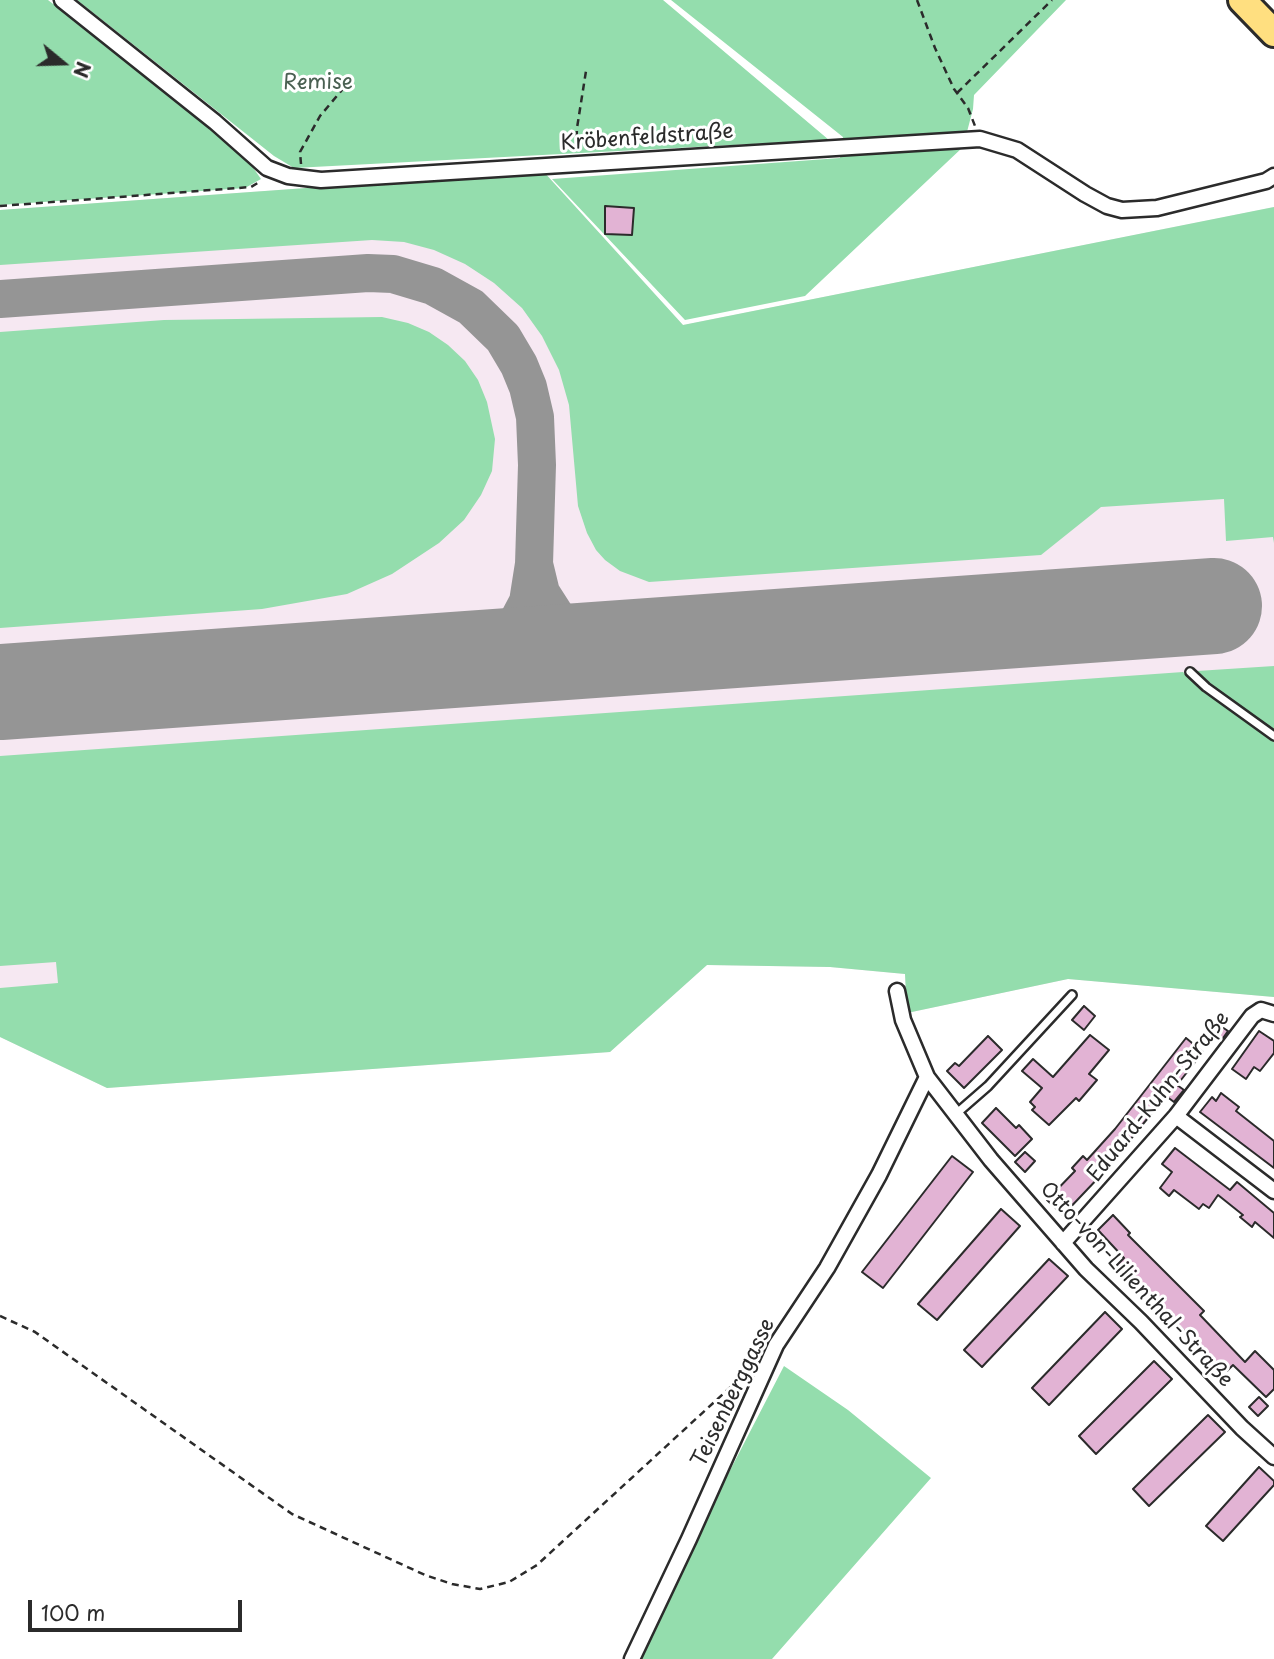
<!DOCTYPE html>
<meta charset="utf-8">
<style>
body{margin:0}
#map{position:relative;width:1274px;height:1659px;overflow:hidden;background:#fff;font-family:"Playpen Sans",sans-serif}
canvas{display:block}
.north{position:absolute;left:28px;top:28px;width:70px;height:70px;-webkit-text-stroke:5px #fff;paint-order:stroke;rotate:109deg;font-size:19px;font-weight:700;line-height:28px;text-align:center;color:#2b2b2b}
.north::after{content:'';display:block;margin:auto;width:24px;height:32px;background:#2b2b2b;clip-path:polygon(50% 0,100% 100%,50% 72%,0 100%)}
.scale{position:absolute;left:28px;top:1600px;width:214px;height:32px;box-sizing:border-box;border:4px solid #2b2b2b;border-top:0;padding-left:9px;font-size:21px;line-height:24px;white-space:nowrap;color:#2b2b2b;-webkit-text-stroke:5px #fff;paint-order:stroke}
</style>
<div id="map">
<canvas width="1274" height="1659"></canvas>
<div class="north">N</div>
<div class="scale">100 m</div>
</div>
<script>
const g = document.querySelector('canvas').getContext('2d');
g.lineJoin = 'round';
function fillPath(path, color) {
  g.fillStyle = color;
  g.fill(path, 'evenodd');
}
function toPath(rows) {
  const path = new Path2D();
  for (const r of rows) {
    path.moveTo(r[0], r[1]);
    for (let i = 2; i < r.length; i += 2) path.lineTo(r[i], r[i + 1]);
  }
  return path;
}
function strokePath(path, color, width, dash) {
  g.strokeStyle = color;
  g.lineWidth = width;
  g.lineCap = dash ? 'butt' : 'round';
  g.setLineDash(dash || []);
  g.stroke(path);
}
function drawText(font, color, halo, rows, align = 'center') {
  g.font = font + ' "Playpen Sans",sans-serif';
  g.lineWidth = 6;
  g.setLineDash([]);
  g.textBaseline = 'middle';
  g.strokeStyle = halo;
  g.fillStyle = color;
  for (const [text, x, y, turn = 0] of rows) {
    g.save();
    g.translate(x, y);
    g.rotate((+turn || 0) * Math.PI / 180);
    g.textAlign = isNaN(turn) ? turn : align;
    if (halo) g.strokeText(text, 0, 0);
    g.fillText(text, 0, 0);
    g.restore();
  }
}
const built = toPath([
 [543,171,683,325,1274,207,1274,997,1068,979,907,1013,905,974,830,967,707,965,610,1052,107,1088,0,1037,0,210]
]);
const green = toPath([
 [0,0,48,0,205,123,245,156,261,179,245,188,0,205],
 [77,0,663,0,829,140,294,168,274,156],
 [671,0,1066,0,974,95,973,109,963,147,805,296,685,320,552,179,840,158,843,137],
 [543,171,683,325,1274,207,1274,543,1273,537,1226,541,1224,499,1101,507,1041,555,649,582,620,571,605,560,596,550,587,533,578,506,569,405,559,370,542,336,522,308,494,283,465,264,434,250,404,242,372,240,0,265,0,210],
 [382,317,408,323,429,332,448,345,465,361,478,380,487,402,495,439,492,471,481,495,464,520,439,543,392,574,347,594,262,609,0,628,0,332,164,320],
 [1274,666,1274,730,1226,697,1197,671],
 [1183,672,1201,689,1274,742,1274,997,1068,979,907,1013,905,974,830,967,707,965,610,1052,107,1088,0,1037,0,988,58,983,56,962,0,966,0,756],
 [784,1366,848,1410,931,1478,772,1659,639,1659,708,1513]
]);
const taxiway = toPath([
 [0,299,368,273,393,274,433,286,471,307,503,338,519,365,528,387,535,417,537,465,534,564,528,602,519,619,509,630,474,658],
 [534,564,541,593,557,618,579,635,615,648]
]);
const runway = toPath([
 [0,692,1214,606]
]);
const building = toPath([
 [605,206,634,208,632,235,605,234,605,206],
 [1084,1006,1095,1016,1084,1030,1072,1020,1084,1006],
 [1216,1023,1228,1031,1221,1041,1209,1033,1216,1023],
 [1259,1031,1274,1041,1274,1053,1260,1071,1254,1067,1246,1079,1232,1069,1259,1031],
 [1090,1035,1109,1050,1089,1074,1097,1080,1079,1101,1076,1098,1049,1125,1032,1110,1035,1107,1030,1102,1042,1088,1022,1071,1033,1059,1053,1077,1090,1035],
 [988,1036,1002,1050,964,1088,947,1071,955,1063,959,1066,988,1036],
 [1186,1038,1203,1052,1177,1085,1184,1090,1174,1102,1166,1096,1102,1174,1063,1215,1047,1200,1075,1171,1072,1168,1083,1156,1087,1160,1115,1129,1186,1038],
 [1221,1093,1239,1107,1236,1111,1274,1141,1274,1168,1200,1112,1212,1097,1216,1101,1221,1093],
 [996,1108,1016,1128,1019,1125,1032,1139,1015,1156,982,1123,996,1108],
 [1175,1148,1230,1190,1237,1182,1274,1213,1274,1238,1255,1222,1252,1227,1240,1217,1243,1215,1218,1195,1209,1208,1203,1204,1199,1209,1174,1190,1169,1196,1160,1188,1172,1172,1162,1164,1175,1148],
 [1025,1152,1035,1161,1025,1172,1015,1162,1025,1152],
 [952,1156,973,1172,883,1288,862,1272,952,1156],
 [1001,1209,1020,1226,937,1320,918,1304,1001,1209],
 [1113,1215,1130,1233,1128,1235,1204,1311,1200,1315,1245,1362,1255,1351,1274,1370,1274,1389,1266,1397,1233,1365,1227,1371,1219,1363,1218,1364,1117,1265,1124,1258,1098,1230,1113,1215],
 [1049,1259,1068,1276,982,1367,964,1350,1049,1259],
 [1105,1312,1122,1329,1049,1405,1032,1388,1105,1312],
 [1154,1361,1172,1379,1096,1454,1079,1436,1154,1361],
 [1259,1397,1268,1406,1258,1416,1249,1407,1259,1397],
 [1208,1415,1225,1432,1149,1506,1133,1489,1208,1415],
 [1259,1467,1274,1481,1274,1485,1223,1541,1206,1526,1259,1467]
]);
const path = toPath([
 [917,0,935,48,954,89,968,108,975,126],
 [957,93,1052,0],
 [576,150,577,128,586,71],
 [301,164,300,152,320,116,347,84],
 [0,206,251,187,261,181],
 [0,1316,35,1332,292,1514,425,1575,452,1584,480,1589,509,1582,537,1565,748,1371]
]);
const service = toPath([
 [1190,672,1206,687,1274,736],
 [957,1113,988,1086,1072,995]
]);
const minor = toPath([
 [62,0,215,122,267,168,288,176,321,180,980,139,1017,150,1085,194,1107,206,1122,210,1157,208,1266,181,1274,176],
 [897,991,903,1020,927,1077,991,1160,1086,1269,1141,1322,1242,1428,1274,1457],
 [1176,1116,1274,1191],
 [1063,1243,1176,1116,1252,1016,1261,1010,1274,1014],
 [632,1659,689,1539,776,1345,827,1268,879,1175,927,1077]
]);
const motorway = toPath([
 [1242,0,1274,33]
]);
const parkNames = [
 ["Remise",318,83]
];
const streetNames = [
 ["Kröbenfeldstraße",647,138,-4],
 ["Eduard-Kuhn-Straße",1159,1097,-51],
 ["Otto-von-Lilienthal-Straße",1136,1285,47],
 ["Teisenberggasse",734,1393,-64]
];
fillPath(built, '#f6e8f2');
fillPath(green, '#94ddad');
strokePath(taxiway, '#959595', 38);
strokePath(runway, '#959595', 96);
fillPath(building, '#e2b3d4');
strokePath(building, '#2b2b2b', 2);
strokePath(service, '#2b2b2b', 12);
strokePath(minor, '#2b2b2b', 19);
strokePath(motorway, '#2b2b2b', 32);
strokePath(path, '#2b2b2b', 2.5, [7, 5]);
strokePath(service, '#fff', 7);
strokePath(minor, '#fff', 14);
strokePath(motorway, '#ffdf80', 26);
drawText('21px', '#4a6052', '#fff', parkNames);
drawText('21px', '#2b2b2b', '#fff', streetNames);
</script>
